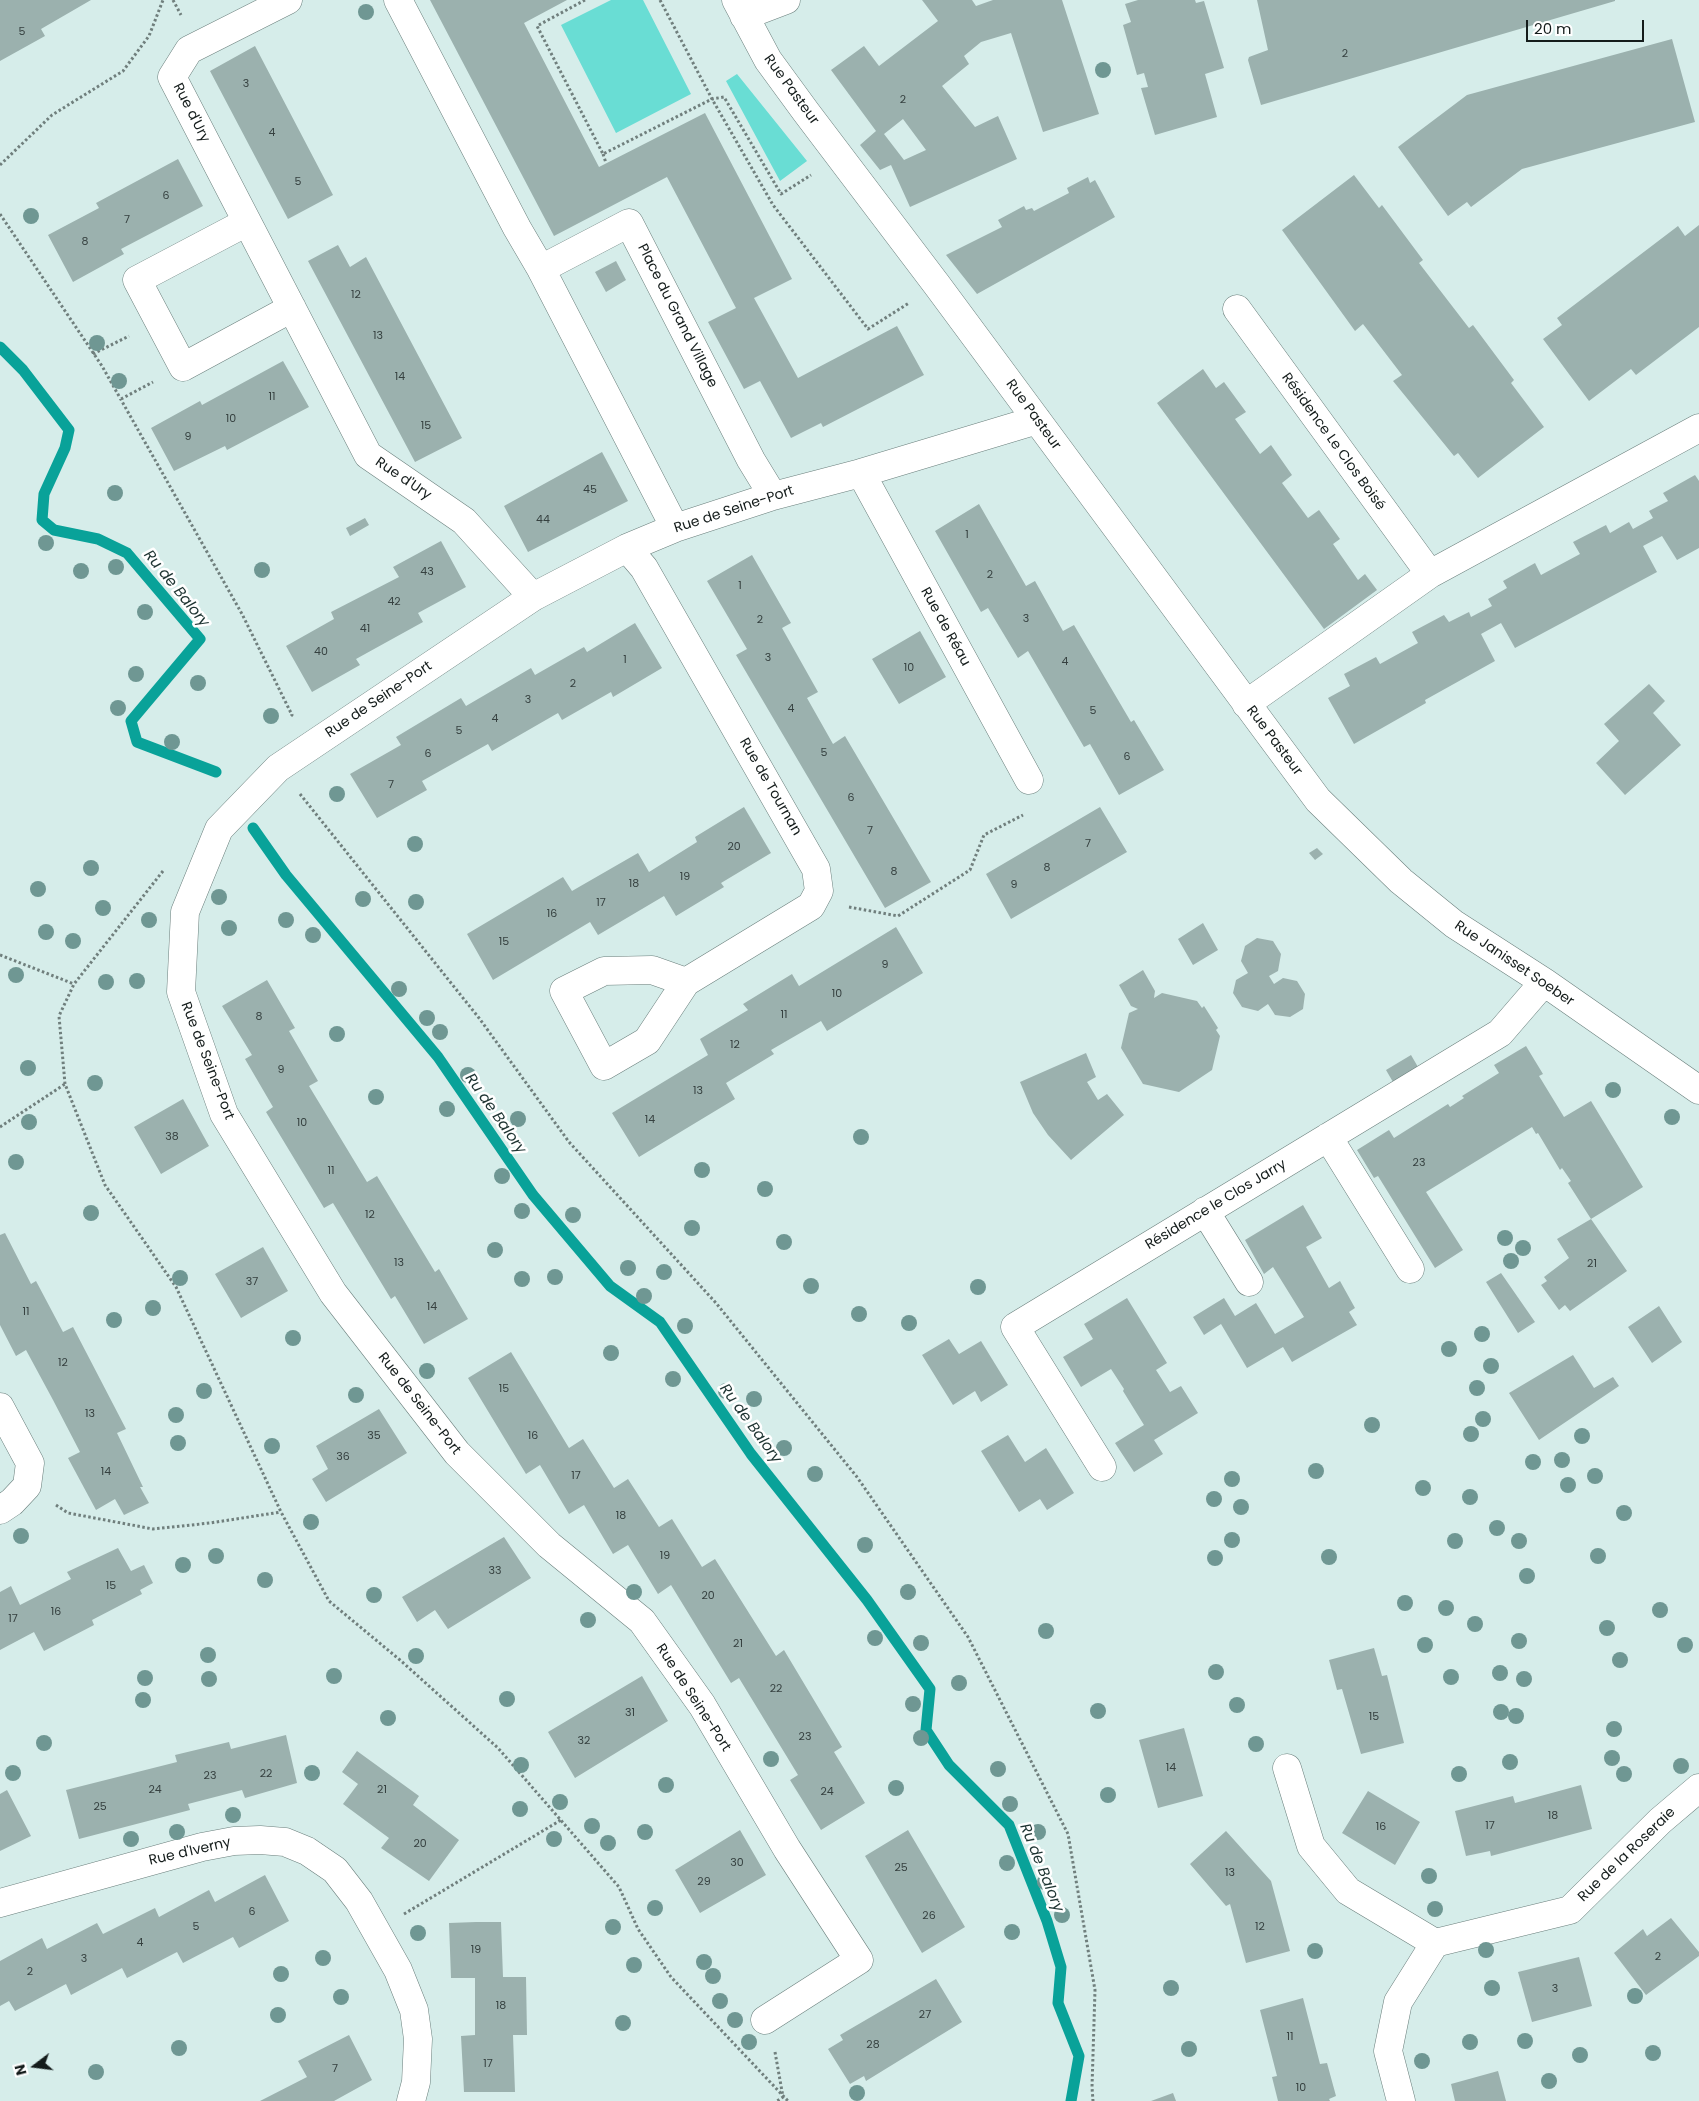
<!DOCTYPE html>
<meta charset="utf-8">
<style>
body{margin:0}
#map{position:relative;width:1699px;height:2101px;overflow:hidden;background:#d6edea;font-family:Poppins,sans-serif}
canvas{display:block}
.north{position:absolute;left:10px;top:2041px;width:50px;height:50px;-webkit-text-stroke:4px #fff;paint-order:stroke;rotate:255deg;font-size:14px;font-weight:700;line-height:20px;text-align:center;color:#141c1b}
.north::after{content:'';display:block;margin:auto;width:18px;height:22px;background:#141c1b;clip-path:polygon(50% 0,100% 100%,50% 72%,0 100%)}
.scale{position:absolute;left:1526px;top:20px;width:118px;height:22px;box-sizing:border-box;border:2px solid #141c1b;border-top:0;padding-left:6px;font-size:15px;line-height:18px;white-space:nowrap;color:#141c1b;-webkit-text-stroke:4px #fff;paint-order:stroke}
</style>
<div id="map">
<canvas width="1699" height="2101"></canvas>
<div class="north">N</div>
<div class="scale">20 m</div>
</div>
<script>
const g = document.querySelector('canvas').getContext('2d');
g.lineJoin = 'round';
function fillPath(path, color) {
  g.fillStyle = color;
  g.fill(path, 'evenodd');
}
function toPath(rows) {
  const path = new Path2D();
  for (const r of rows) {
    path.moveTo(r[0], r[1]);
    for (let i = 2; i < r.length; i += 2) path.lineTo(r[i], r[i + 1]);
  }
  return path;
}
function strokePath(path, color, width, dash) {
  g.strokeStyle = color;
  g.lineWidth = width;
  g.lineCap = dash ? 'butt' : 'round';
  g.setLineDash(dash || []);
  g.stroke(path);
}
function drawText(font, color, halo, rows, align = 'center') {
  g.font = font + ' Poppins,sans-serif';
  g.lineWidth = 5;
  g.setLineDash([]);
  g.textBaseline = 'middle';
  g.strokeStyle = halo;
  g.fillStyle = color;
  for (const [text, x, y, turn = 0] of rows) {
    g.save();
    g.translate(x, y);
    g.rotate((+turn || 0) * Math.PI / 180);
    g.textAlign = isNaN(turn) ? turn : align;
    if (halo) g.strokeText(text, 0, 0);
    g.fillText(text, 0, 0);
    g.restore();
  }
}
const green = toPath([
 [611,0,643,0,691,94,616,133,561,25],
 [737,74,807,161,780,181,726,81]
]);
const stream = toPath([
 [0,347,23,370,69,430,65,448,44,494,42,520,54,530,98,539,127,553,200,639,131,721,137,742,216,772],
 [253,828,286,875,438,1057,533,1195,610,1286,660,1322,751,1454,867,1600,930,1689,926,1730,949,1765,1009,1825,1047,1921,1061,1967,1058,2003,1079,2056,1071,2101]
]);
const building = toPath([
 [0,0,91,0,41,29,45,36,0,61],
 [430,0,567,0,524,23,599,167,705,113,792,279,754,298,798,378,897,326,924,375,823,427,821,423,791,438,760,381,744,389,708,322,736,308,667,177,554,236],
 [922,0,972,0,976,6,993,0,1062,0,1099,114,1043,132,1011,33,981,42,964,56,969,64,942,86,975,127,998,116,1017,159,910,207,891,165,880,170,860,145,876,131,831,70,864,46,879,66,938,21],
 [903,119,926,150,904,160,884,134],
 [1138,0,1195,0,1196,3,1204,1,1224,68,1205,74,1217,117,1155,135,1141,88,1148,87,1144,73,1137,75,1123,25,1131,22,1125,4],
 [1257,0,1615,0,1615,1,1261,105,1248,60,1249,57,1268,50],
 [1672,39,1695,122,1522,169,1471,207,1467,202,1448,216,1398,147,1467,95],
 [255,46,333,195,288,219,210,71],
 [178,159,203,206,121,249,124,254,73,282,48,235,99,208,96,203],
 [1354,175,1379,208,1382,205,1423,260,1419,263,1469,328,1473,325,1514,380,1511,383,1544,427,1478,478,1458,453,1454,456,1393,381,1402,375,1363,324,1355,331,1282,230],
 [1088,177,1090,183,1095,180,1115,217,977,294,946,255,1002,227,998,220,1024,206,1026,210,1032,208,1034,211,1069,193,1067,188],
 [1699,225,1699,327,1636,375,1631,369,1589,401,1543,339,1562,325,1557,318,1678,226,1685,236],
 [338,245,350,267,366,257,462,438,415,462,308,261],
 [616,261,626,280,606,292,595,272],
 [283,361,309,407,227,450,225,446,174,471,151,428,200,401,202,405],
 [1203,369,1216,388,1224,382,1246,412,1235,419,1260,454,1271,445,1292,475,1282,483,1308,518,1319,510,1340,539,1333,544,1358,580,1365,574,1377,590,1324,629,1157,403],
 [602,452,628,501,528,552,504,506],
 [1695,475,1699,481,1699,548,1677,560,1662,536,1643,546,1657,572,1515,648,1501,623,1481,634,1495,661,1425,700,1426,703,1354,744,1328,698,1350,686,1344,674,1376,657,1380,664,1418,643,1412,632,1444,615,1449,622,1469,612,1471,617,1492,606,1488,599,1507,588,1503,581,1535,563,1541,575,1580,554,1573,542,1606,525,1610,533,1629,522,1633,529,1653,518,1649,511,1668,501,1663,493],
 [979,504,1026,586,1035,581,1063,631,1074,625,1131,722,1134,720,1164,770,1119,795,1090,744,1084,747,1028,651,1018,658,988,608,981,612,935,531],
 [365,518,369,525,350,536,346,528],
 [441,541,466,587,418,613,423,622,356,659,360,665,312,692,286,646,334,619,331,612,399,577,393,567],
 [752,555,791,623,782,628,818,692,807,698,833,744,845,736,931,882,885,908,736,655,747,649,707,581],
 [635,623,662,668,613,697,611,692,562,720,558,713,492,751,488,744,422,781,427,790,377,818,350,774,401,745,396,737,461,698,466,706,531,668,535,675,584,647,587,652],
 [920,631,946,677,899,704,872,659],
 [1649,684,1665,701,1653,713,1681,745,1625,795,1596,763,1619,741,1604,724],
 [744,807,771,853,721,883,724,887,676,916,664,896,598,935,590,922,493,980,467,934,563,877,572,891,638,853,649,872,697,842,695,837],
 [1100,807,1127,852,1011,919,986,874],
 [1317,848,1323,854,1315,860,1309,853],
 [1203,923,1218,950,1193,965,1178,939],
 [896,927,923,973,827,1031,821,1021,771,1050,774,1054,726,1083,735,1099,639,1157,612,1113,708,1055,700,1039,748,1010,743,1004,792,974,799,986],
 [1257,938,1273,941,1281,954,1278,971,1269,976,1274,984,1283,978,1297,981,1305,994,1303,1009,1290,1017,1275,1015,1268,1004,1258,1011,1242,1007,1233,993,1236,980,1248,973,1241,961,1245,946],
 [1143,970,1155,991,1154,998,1162,993,1197,1001,1202,1008,1204,1006,1218,1028,1216,1030,1220,1036,1212,1070,1179,1092,1143,1084,1121,1048,1129,1013,1138,1009,1131,1006,1119,985],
 [267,980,295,1028,289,1031,318,1081,309,1086,367,1182,377,1176,435,1272,439,1269,468,1319,424,1344,395,1296,391,1299,333,1203,324,1208,266,1112,273,1107,245,1059,252,1055,222,1006],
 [1526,1046,1543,1074,1539,1076,1564,1117,1591,1101,1643,1187,1591,1219,1568,1183,1571,1181,1562,1168,1560,1170,1538,1133,1536,1134,1532,1127,1426,1192,1463,1250,1435,1268,1378,1176,1374,1178,1357,1150,1389,1130,1394,1138,1448,1104,1450,1107,1464,1098,1462,1096,1499,1073,1494,1065],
 [1086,1053,1096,1077,1087,1082,1098,1100,1107,1094,1124,1115,1071,1160,1048,1135,1033,1113,1020,1082],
 [1411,1055,1418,1067,1393,1082,1386,1070],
 [183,1099,209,1146,161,1174,134,1127],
 [1303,1205,1322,1238,1306,1247,1329,1288,1340,1281,1355,1308,1349,1312,1357,1325,1292,1362,1283,1347,1247,1368,1221,1324,1204,1335,1193,1317,1224,1298,1235,1316,1256,1303,1275,1334,1304,1317,1273,1267,1264,1274,1245,1240],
 [1591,1219,1627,1271,1570,1311,1565,1305,1559,1310,1541,1285,1547,1281,1544,1277,1569,1258,1557,1239],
 [5,1233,31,1284,36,1281,63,1332,73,1327,126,1429,117,1433,143,1487,140,1487,149,1503,124,1515,115,1499,96,1510,68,1458,80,1452,53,1400,26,1350,16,1356,0,1325,0,1235],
 [263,1247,288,1291,241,1318,215,1274],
 [1501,1273,1535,1322,1518,1333,1486,1282],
 [1127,1298,1167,1363,1156,1370,1170,1392,1181,1386,1198,1413,1154,1440,1163,1454,1134,1472,1115,1443,1144,1425,1123,1391,1124,1389,1111,1369,1081,1387,1063,1357,1093,1339,1084,1324],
 [1659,1306,1682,1342,1652,1363,1628,1327],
 [949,1339,959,1354,981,1341,1008,1385,981,1402,975,1391,953,1405,922,1355],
 [511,1352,569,1448,583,1439,614,1488,628,1479,659,1527,672,1519,702,1567,715,1559,776,1656,784,1650,842,1747,834,1752,865,1803,821,1830,790,1780,798,1775,739,1678,731,1683,671,1585,658,1594,628,1545,613,1554,584,1505,569,1514,540,1465,526,1474,468,1378],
 [1573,1355,1594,1388,1613,1377,1619,1386,1539,1440,1509,1393],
 [379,1409,407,1453,326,1502,312,1479,328,1469,316,1446],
 [1008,1435,1025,1462,1046,1448,1074,1493,1047,1510,1040,1499,1019,1512,981,1451],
 [504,1537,531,1578,448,1629,435,1610,417,1622,402,1597],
 [118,1548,131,1571,144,1565,153,1583,140,1590,142,1594,92,1620,94,1625,44,1651,34,1632,0,1650,0,1592,11,1586,20,1605,71,1579,67,1572],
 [1374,1648,1382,1676,1387,1675,1404,1743,1361,1754,1342,1689,1337,1690,1329,1660],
 [642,1676,668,1721,575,1778,548,1732],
 [1184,1728,1203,1796,1158,1808,1139,1740],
 [286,1735,297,1783,245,1798,242,1790,188,1804,190,1810,79,1839,66,1790,177,1762,175,1755,229,1742,231,1749],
 [357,1751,419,1796,413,1805,459,1840,429,1881,381,1848,389,1838,343,1804,358,1784,342,1772],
 [1581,1785,1592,1829,1491,1856,1490,1851,1466,1856,1455,1811,1513,1796,1515,1803],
 [7,1790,31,1836,0,1851,0,1794],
 [1368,1791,1420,1822,1395,1865,1342,1833],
 [740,1830,766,1875,700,1913,675,1870],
 [908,1830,965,1927,922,1953,865,1856],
 [1226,1831,1271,1881,1290,1951,1246,1963,1230,1904,1226,1906,1190,1864],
 [265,1875,289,1921,239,1948,233,1937,183,1963,177,1952,127,1978,122,1968,71,1995,66,1984,15,2011,9,2001,0,2006,0,1961,42,1938,47,1949,97,1923,103,1934,155,1908,159,1917,209,1890,215,1902],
 [1671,1918,1699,1952,1699,1956,1646,1995,1614,1953,1643,1929,1647,1936],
 [476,1922,501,1922,503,1977,526,1977,527,2035,513,2035,515,2092,464,2092,461,2036,475,2035,475,1978,451,1978,449,1923],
 [1579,1957,1592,2006,1532,2022,1518,1972],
 [936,1979,962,2022,866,2081,864,2076,850,2084,828,2049,843,2040,840,2035],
 [1303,1998,1320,2064,1327,2063,1336,2096,1329,2099,1330,2101,1278,2101,1272,2077,1277,2076,1260,2010],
 [349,2035,372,2080,334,2101,260,2101,307,2077,298,2061],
 [1498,2071,1506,2101,1455,2101,1451,2084],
 [1173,2093,1176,2101,1151,2101]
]);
const path = toPath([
 [173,0,181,15],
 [585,0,537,26,603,154,712,99,724,97,781,194,811,175],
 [660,0,712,99,773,205,868,329,909,303],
 [603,154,606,163],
 [0,165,52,115,123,71,149,36,163,0],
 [0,214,102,366,242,614,292,715,291,716],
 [93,354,129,336],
 [121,399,153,382],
 [300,794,479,1018,569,1142,716,1303,857,1477,968,1637,1068,1834,1095,1990,1092,2087,1093,2101],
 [163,871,74,984,59,1016,65,1084,105,1185,176,1287,281,1512,329,1601,400,1660,498,1748,619,1887,638,1929,671,1977,788,2101],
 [849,907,898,916,970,870,984,835,1023,815],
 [0,955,74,984],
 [0,1127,65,1084],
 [56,1505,68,1513,153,1529,210,1523,281,1512],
 [404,1914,561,1820],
 [775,2052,783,2097,777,2101]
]);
const minor = toPath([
 [288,0,189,50,172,77,368,455,464,521,533,597],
 [398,0,517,228,541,269,675,528],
 [736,0,768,60,806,112,937,285,1318,800,1401,881,1454,924,1544,982,1699,1090],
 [744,16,786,0],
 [247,222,137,280,183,367,292,308],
 [541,269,629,223,751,460,773,496],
 [1237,309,1430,574],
 [861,473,1029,780],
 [627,548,644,568,816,869,819,891,811,906,686,982,652,970,604,971,564,991,604,1066,647,1041,686,982],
 [1246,704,1430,574,1699,428],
 [1328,1137,1410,1269],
 [1205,1211,1249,1282],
 [0,1407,30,1463,27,1486,12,1502,0,1510],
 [1102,1467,1015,1327,1500,1033,1544,982],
 [1287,1768,1311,1846,1348,1891,1435,1943],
 [0,1903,202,1847,234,1841,260,1840,285,1842,307,1851,335,1870,359,1901,398,1970,414,2010,418,2039,416,2082,411,2101],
 [765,2020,859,1960,787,1849,702,1705,642,1621,549,1545,457,1453,333,1293,224,1114,181,992,185,912,219,829,278,768,533,597,627,548,675,528,773,496,861,473,1037,420],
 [1401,2101,1388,2051,1398,2002,1435,1943,1570,1910,1660,1821,1699,1788]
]);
const trees = [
 [366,12],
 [1103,70],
 [31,216],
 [97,343],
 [119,381],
 [115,493],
 [46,543],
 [116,567],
 [262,570],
 [81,571],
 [145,612],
 [136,674],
 [198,683],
 [118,708],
 [271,716],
 [172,742],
 [337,794],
 [415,844],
 [91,868],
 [38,889],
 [219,897],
 [363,899],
 [416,902],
 [103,908],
 [149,920],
 [286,920],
 [229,928],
 [46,932],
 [313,935],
 [73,941],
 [16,975],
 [137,981],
 [106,982],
 [399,989],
 [427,1018],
 [440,1032],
 [337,1034],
 [28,1068],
 [468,1075],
 [95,1083],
 [1613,1090],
 [376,1097],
 [447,1109],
 [1672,1117],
 [518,1119],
 [29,1122],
 [861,1137],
 [16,1162],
 [702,1170],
 [502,1176],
 [765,1189],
 [522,1211],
 [91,1213],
 [573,1215],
 [692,1228],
 [1505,1238],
 [784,1242],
 [1523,1248],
 [495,1250],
 [1511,1261],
 [628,1268],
 [664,1272],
 [555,1277],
 [180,1278],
 [522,1279],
 [811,1286],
 [978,1287],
 [644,1296],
 [153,1308],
 [859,1314],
 [114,1320],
 [909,1323],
 [685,1326],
 [1482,1334],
 [293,1338],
 [1449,1349],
 [611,1353],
 [1491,1366],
 [427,1371],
 [673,1379],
 [1477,1388],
 [204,1391],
 [726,1391],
 [356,1395],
 [754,1399],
 [176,1415],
 [1483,1419],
 [1372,1425],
 [1471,1434],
 [1582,1436],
 [178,1443],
 [272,1446],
 [784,1448],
 [1562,1460],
 [1533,1462],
 [1316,1471],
 [815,1474],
 [1595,1476],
 [1232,1479],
 [1568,1485],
 [1423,1488],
 [1470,1497],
 [1214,1499],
 [1241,1507],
 [1624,1513],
 [311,1522],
 [1497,1528],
 [21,1536],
 [1232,1540],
 [1455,1541],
 [1519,1541],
 [865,1545],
 [216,1556],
 [1598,1556],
 [1329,1557],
 [1215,1558],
 [183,1565],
 [1527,1576],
 [265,1580],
 [634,1592],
 [908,1592],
 [374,1595],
 [1405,1603],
 [1446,1608],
 [1660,1610],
 [588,1620],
 [1475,1624],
 [1607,1628],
 [1046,1631],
 [875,1638],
 [1519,1641],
 [921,1643],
 [1425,1645],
 [1685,1645],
 [208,1655],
 [416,1656],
 [1620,1660],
 [1216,1672],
 [1500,1673],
 [334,1676],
 [1451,1677],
 [145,1678],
 [209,1679],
 [1524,1679],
 [959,1683],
 [507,1699],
 [143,1700],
 [913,1704],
 [1237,1705],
 [1098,1711],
 [1501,1712],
 [1516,1716],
 [388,1718],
 [1614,1729],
 [921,1738],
 [44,1743],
 [1256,1744],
 [1612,1758],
 [771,1759],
 [1510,1762],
 [521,1765],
 [1681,1766],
 [998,1769],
 [13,1773],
 [312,1773],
 [1459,1774],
 [1624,1774],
 [666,1785],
 [896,1788],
 [1108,1795],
 [560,1802],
 [1010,1804],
 [520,1809],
 [233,1815],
 [592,1826],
 [177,1832],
 [645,1832],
 [1038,1832],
 [131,1839],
 [554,1839],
 [608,1843],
 [1007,1863],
 [1429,1876],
 [1045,1882],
 [655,1908],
 [1435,1909],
 [1062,1915],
 [613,1927],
 [1012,1932],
 [418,1933],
 [1486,1950],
 [1315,1951],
 [323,1958],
 [704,1962],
 [634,1965],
 [281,1974],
 [713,1976],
 [1171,1988],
 [1492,1988],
 [1635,1996],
 [341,1997],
 [720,2001],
 [278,2015],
 [735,2020],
 [623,2023],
 [1525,2041],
 [749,2042],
 [1470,2042],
 [179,2048],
 [1189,2049],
 [1653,2053],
 [1580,2055],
 [1422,2061],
 [96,2072],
 [1549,2081],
 [857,2093]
];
const numberNames = [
 ["5",22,32],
 ["2",1345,54],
 ["3",246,84],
 ["2",903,100],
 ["4",272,133],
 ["5",298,182],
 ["6",166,196],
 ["7",127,220],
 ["8",85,242],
 ["12",356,295],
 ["13",378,336],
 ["14",400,377],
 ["11",272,397],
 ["10",231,419],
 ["15",426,426],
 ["9",188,437],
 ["45",590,490],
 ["44",543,520],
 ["1",967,535],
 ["43",427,572],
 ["2",990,575],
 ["1",740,586],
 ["42",394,602],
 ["3",1026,619],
 ["2",760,620],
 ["41",365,629],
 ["40",321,652],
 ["3",768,658],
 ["1",625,660],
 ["4",1065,662],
 ["10",909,668],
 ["2",573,684],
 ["3",528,700],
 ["4",791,709],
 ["5",1093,711],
 ["4",495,719],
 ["5",459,731],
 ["5",824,753],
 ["6",428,754],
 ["6",1127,757],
 ["7",391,785],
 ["6",851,798],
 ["7",870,831],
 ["7",1088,844],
 ["20",734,847],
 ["8",1047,868],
 ["8",894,872],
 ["19",685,877],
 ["18",634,884],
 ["9",1014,885],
 ["17",601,903],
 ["16",552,914],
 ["15",504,942],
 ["9",885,965],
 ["10",837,994],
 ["11",784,1015],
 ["8",259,1017],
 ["12",735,1045],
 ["9",281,1070],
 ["13",698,1091],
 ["14",650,1120],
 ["10",302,1123],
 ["38",172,1137],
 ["23",1419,1163],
 ["11",331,1171],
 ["12",370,1215],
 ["13",399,1263],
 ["21",1592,1264],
 ["37",252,1282],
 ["14",432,1307],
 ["11",26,1312],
 ["12",63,1363],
 ["15",504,1389],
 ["13",90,1414],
 ["35",374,1436],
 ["16",533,1436],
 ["36",343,1457],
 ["14",106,1472],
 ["17",576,1476],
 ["18",621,1516],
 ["19",665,1556],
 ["33",495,1571],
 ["15",111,1586],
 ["20",708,1596],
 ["16",56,1612],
 ["17",13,1619],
 ["21",738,1644],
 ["22",776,1689],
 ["31",630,1713],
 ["15",1374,1717],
 ["23",805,1737],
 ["32",584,1741],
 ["14",1171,1768],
 ["22",266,1774],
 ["23",210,1776],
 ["24",155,1790],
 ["21",382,1790],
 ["24",827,1792],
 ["25",100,1807],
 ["18",1553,1816],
 ["17",1490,1826],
 ["16",1381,1827],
 ["20",420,1844],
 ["30",737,1863],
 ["25",901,1868],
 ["13",1230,1873],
 ["29",704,1882],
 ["6",252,1912],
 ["26",929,1916],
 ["5",196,1927],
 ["12",1260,1927],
 ["4",140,1943],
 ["19",476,1950],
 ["2",1658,1957],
 ["3",84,1959],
 ["2",30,1972],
 ["3",1555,1989],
 ["18",501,2006],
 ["27",925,2015],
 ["11",1290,2037],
 ["28",873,2045],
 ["17",488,2064],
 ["7",335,2069],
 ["10",1301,2088]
];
const streetNames = [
 ["Rue Pasteur",791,90,54],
 ["Rue d'Ury",191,113,63],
 ["Place du Grand Village",677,316,63],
 ["Rue Pasteur",1033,415,54],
 ["Résidence Le Clos Boisé",1333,442,54],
 ["Rue d'Ury",403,479,34],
 ["Rue de Seine-Port",734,510,-18],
 ["Rue de Réau",945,627,61],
 ["Rue de Seine-Port",379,700,-34],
 ["Rue Pasteur",1274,741,53],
 ["Rue de Tournan",770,787,60],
 ["Rue Janisset Soeber",1514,964,34],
 ["Rue de Seine-Port",207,1061,69],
 ["Résidence le Clos Jarry",1216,1205,-31],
 ["Rue de Seine-Port",419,1404,52],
 ["Rue de Seine-Port",693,1698,57],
 ["Rue d'Iverny",190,1852,-13],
 ["Rue de la Roseraie",1627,1855,-44]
];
const waterNames = [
 ["Ru de Balory",176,589,51],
 ["Ru de Balory",495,1114,55],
 ["Ru de Balory",750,1424,54],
 ["Ru de Balory",1041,1868,68]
];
fillPath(green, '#69ddd4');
strokePath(stream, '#09a299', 11);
fillPath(building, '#9bb1ae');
strokePath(minor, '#6a7f7c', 29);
strokePath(path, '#707f7d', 3, [2.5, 2.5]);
strokePath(minor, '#fff', 28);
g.fillStyle = '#6f9793';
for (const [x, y] of trees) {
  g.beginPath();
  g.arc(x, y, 8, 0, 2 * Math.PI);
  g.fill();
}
drawText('11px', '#364140', null, numberNames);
drawText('14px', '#141c1b', '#fff', streetNames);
drawText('italic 15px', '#1d3331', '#fff', waterNames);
</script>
